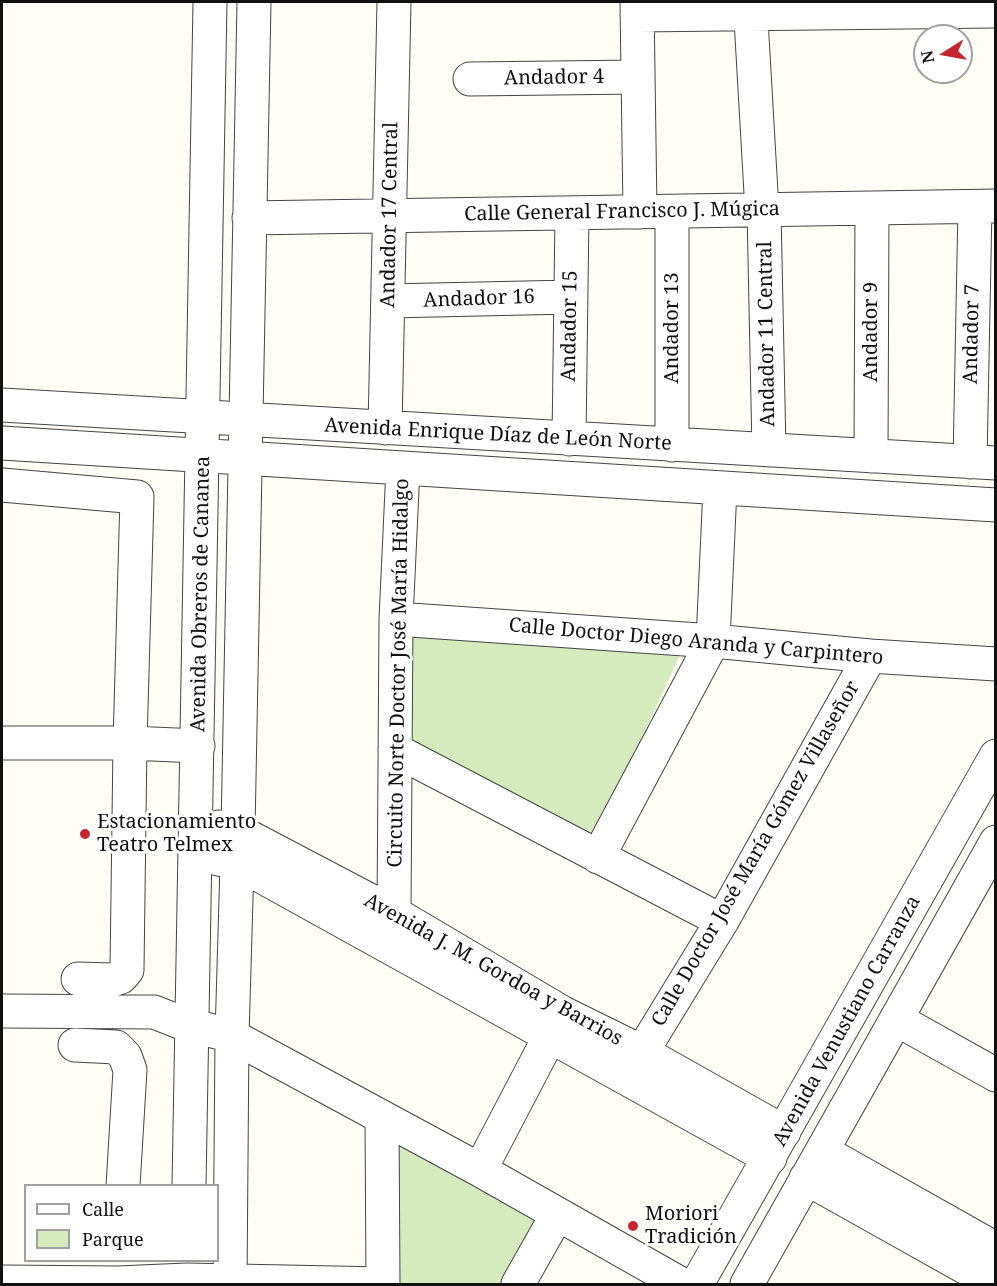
<!DOCTYPE html>
<meta charset="utf-8">
<style>
body{margin:0}
#map{position:relative;width:997px;height:1286px;overflow:hidden;background:#fffdf5;font-family:"Noto Serif",serif}
canvas{display:block}
.frame{position:absolute;inset:0;border:3px solid #111;pointer-events:none}
.legend{position:absolute;left:24px;top:1184px;width:195px;height:78px;box-sizing:border-box;background:#fff;border:2px solid #a0a0a0;margin:0;padding:8px 10px;list-style:none;font-size:18px;color:#111}
.legend li{display:flex;align-items:center;gap:12px;height:30px}
.legend b{width:30px;border:2px solid #a0a0a0}
.north{position:absolute;left:913px;top:24px;width:60px;height:60px;box-sizing:border-box;background:#fff;border:2px solid #a0a0a0;border-radius:50%;rotate:259deg;font-size:16px;font-weight:700;line-height:24px;text-align:center;color:#111}
.north::after{content:'';display:block;margin:auto;width:21px;height:27px;background:#c4262e;clip-path:polygon(50% 0,100% 100%,50% 72%,0 100%)}
</style>
<div id="map">
<canvas width="997" height="1286"></canvas>
<div class="frame"></div>
<ul class="legend">
<li><b style="height:8px;background:#fff"></b>Calle</li>
<li><b style="height:16px;background:#d5ebbd"></b>Parque</li>
</ul>
<div class="north">N</div>
</div>
<script>
const g = document.querySelector('canvas').getContext('2d');
g.lineJoin = 'round';
function fillPath(path, color) {
  g.fillStyle = color;
  g.fill(path, 'evenodd');
}
function toPath(rows) {
  const path = new Path2D();
  for (const r of rows) {
    path.moveTo(r[0], r[1]);
    for (let i = 2; i < r.length; i += 2) path.lineTo(r[i], r[i + 1]);
  }
  return path;
}
function strokePath(path, color, width, dash) {
  g.strokeStyle = color;
  g.lineWidth = width;
  g.lineCap = dash ? 'butt' : 'round';
  g.setLineDash(dash || []);
  g.stroke(path);
}
function drawText(font, color, halo, rows, align = 'center') {
  g.font = font + ' "Noto Serif",serif';
  g.lineWidth = 6;
  g.setLineDash([]);
  g.textBaseline = 'middle';
  g.strokeStyle = halo;
  g.fillStyle = color;
  for (const [text, x, y, turn = 0] of rows) {
    g.save();
    g.translate(x, y);
    g.rotate((+turn || 0) * Math.PI / 180);
    g.textAlign = isNaN(turn) ? turn : align;
    if (halo) g.strokeText(text, 0, 0);
    g.fillText(text, 0, 0);
    g.restore();
  }
}
const green = toPath([
 [401,631,681,653,634,755,586,841,400,745],
 [398,1141,539,1217,500,1284,398,1284]
]);
const minor = toPath([
 [637,2,640,212],
 [750,2,761,193,764,210,769,450],
 [637,15,996,11],
 [470,79,638,77],
 [249,218,996,206],
 [388,301,571,297],
 [2,405,996,463],
 [385,428,394,2],
 [569,439,572,213],
 [2,443,996,505],
 [672,445,672,212],
 [871,456,872,208],
 [970,462,975,207],
 [2,485,137,497,130,743,127,970,121,977,112,980,78,979],
 [396,619,713,641,870,656,996,664],
 [2,743,130,743,198,746],
 [395,750,722,921],
 [219,827,238,831,394,913,563,1013,642,1052,784,1132],
 [598,857,713,641,720,488],
 [218,859,236,862,252,871,770,1158],
 [394,913,396,619,403,468],
 [2,1011,154,1012,182,1023,232,1036,480,1170,681,1284],
 [896,1019,996,1075],
 [75,1045,116,1047,125,1056,130,1070,123,1186],
 [642,1052,722,921,870,656],
 [382,1118,383,1284],
 [822,1151,996,1249],
 [480,1170,560,1017],
 [806,1178,995,1284],
 [189,1186,210,2],
 [2,1282,118,1283,187,1280,383,1284],
 [230,1284,232,1036,238,831,254,2],
 [518,1284,557,1215],
 [697,1284,996,756],
 [747,1284,996,842]
]);
const markers = [
 [85,834,6,"#c4262e"],
 [633,1226,6,"#c4262e"]
];
const streetNames = [
 ["Andador 4",554,78,-1],
 ["Calle General Francisco J. Múgica",622,212,-1],
 ["Andador 17 Central",390,215,-89],
 ["Andador 16",479,299,-2],
 ["Andador 15",570,326,-89],
 ["Andador 13",672,328,-90],
 ["Andador 9",871,332,-90],
 ["Andador 11 Central",767,334,-91],
 ["Andador 7",972,334,-89],
 ["Avenida Enrique Díaz de León Norte",498,435,3],
 ["Avenida Obreros de Cananea",201,594,-89],
 ["Calle Doctor Diego Aranda y Carpintero",696,642,5],
 ["Circuito Norte Doctor José María Hidalgo",399,673,-89],
 ["Calle Doctor José María Gómez Villaseñor",756,854,-60],
 ["Avenida J. M. Gordoa y Barrios",493,970,29],
 ["Avenida Venustiano Carranza",847,1021,-61]
];
const poiNames = [
 ["Estacionamiento",97,822],
 ["Teatro Telmex",97,845],
 ["Moriori",645,1214],
 ["Tradición",645,1237]
];
fillPath(green, '#d5ebbd');
strokePath(minor, '#444', 35);
strokePath(minor, '#fff', 33);
for (const [x, y, r, color] of markers) {
  const dot = new Path2D();
  dot.arc(x, y, r, 0, 2 * Math.PI);
  g.fillStyle = color;
  g.fill(dot);
  strokePath(dot, '#fff', 2);
}
drawText('20px', '#111', '#fff', streetNames);
drawText('20px', '#111', '#fff', poiNames, 'left');
</script>
